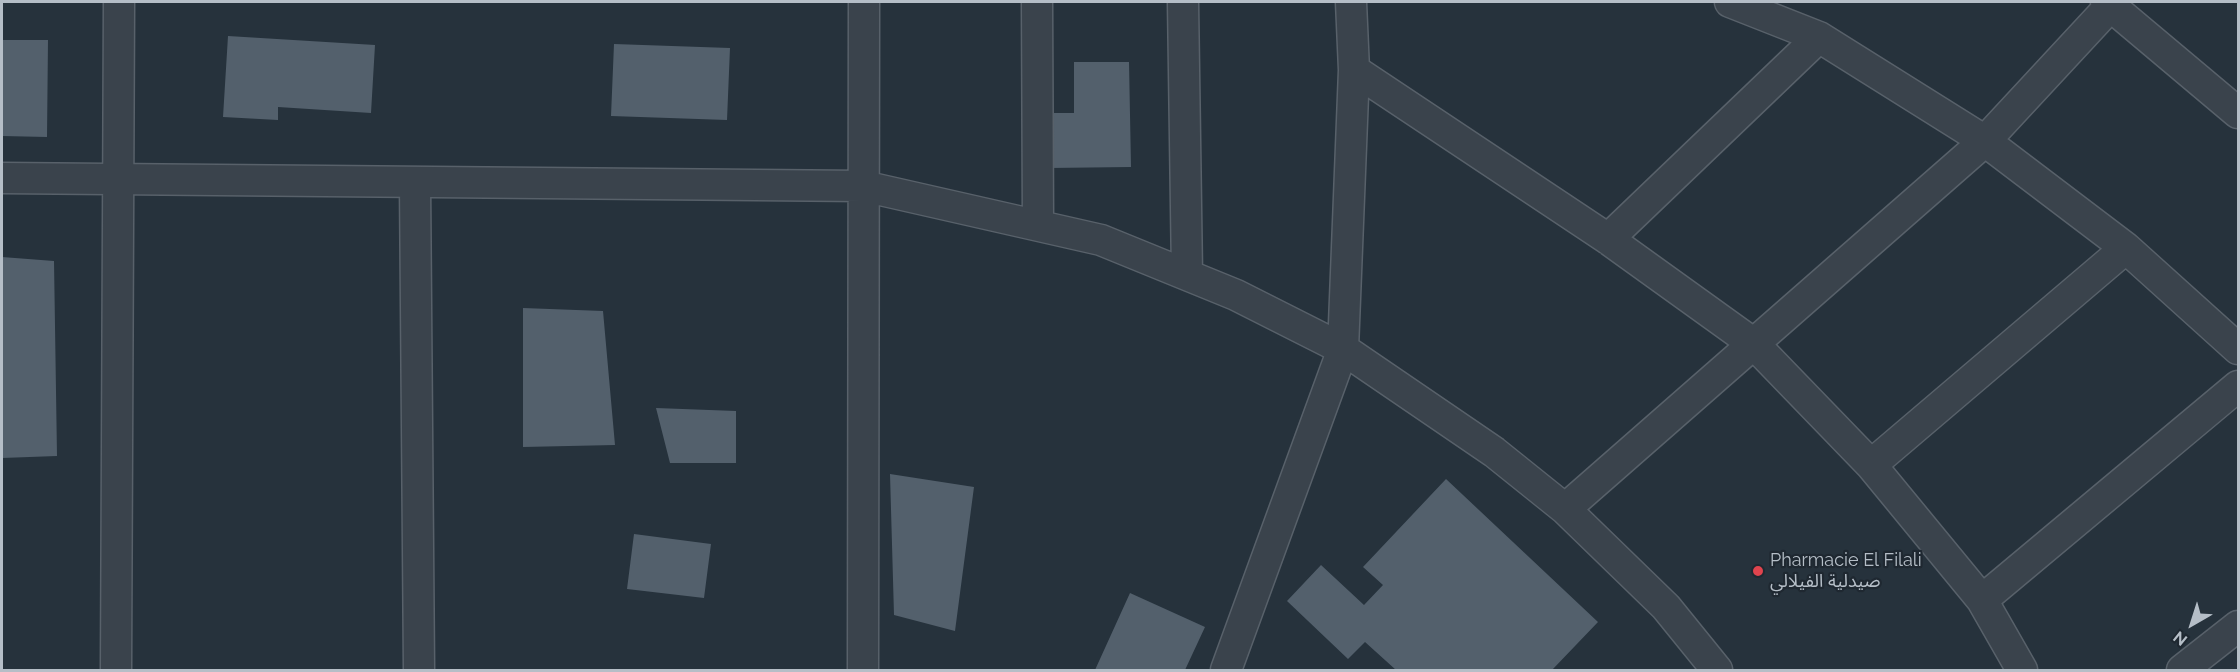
<!DOCTYPE html>
<meta charset="utf-8">
<style>
body{margin:0}
#map{position:relative;width:2240px;height:672px;overflow:hidden;background:#26323c;font-family:Raleway,sans-serif}
canvas{display:block}
.frame{position:absolute;inset:0;border:3px solid #b5bec7;pointer-events:none}
.north{position:absolute;left:2162px;top:594px;width:60px;height:60px;-webkit-text-stroke:4px #1f2831;paint-order:stroke;rotate:219deg;font-size:16px;font-weight:700;line-height:24px;text-align:center;color:#b5bec7}
.north::after{content:'';display:block;margin:auto;width:21px;height:27px;background:#b5bec7;clip-path:polygon(50% 0,100% 100%,50% 72%,0 100%)}
</style>
<div id="map">
<canvas width="2240" height="672"></canvas>
<div class="frame"></div>
<div class="north">N</div>
</div>
<script>
const g = document.querySelector('canvas').getContext('2d');
g.lineJoin = 'round';
function fillPath(path, color) {
  g.fillStyle = color;
  g.fill(path, 'evenodd');
}
function toPath(rows) {
  const path = new Path2D();
  for (const r of rows) {
    path.moveTo(r[0], r[1]);
    for (let i = 2; i < r.length; i += 2) path.lineTo(r[i], r[i + 1]);
  }
  return path;
}
function strokePath(path, color, width, dash) {
  g.strokeStyle = color;
  g.lineWidth = width;
  g.lineCap = dash ? 'butt' : 'round';
  g.setLineDash(dash || []);
  g.stroke(path);
}
function drawText(font, color, halo, rows, align = 'center') {
  g.font = font + ' Raleway,"Noto Sans Arabic",sans-serif';
  g.lineWidth = 4.5;
  g.setLineDash([]);
  g.textBaseline = 'middle';
  g.strokeStyle = halo;
  g.fillStyle = color;
  for (const [text, x, y, turn = 0] of rows) {
    g.save();
    g.translate(x, y);
    g.rotate((+turn || 0) * Math.PI / 180);
    g.textAlign = isNaN(turn) ? turn : align;
    if (halo) g.strokeText(text, 0, 0);
    g.fillText(text, 0, 0);
    g.restore();
  }
}
const building = toPath([
 [228,36,375,45,371,113,278,107,278,120,223,117],
 [2,40,48,40,47,137,2,136],
 [614,44,730,48,727,120,611,116],
 [1074,62,1129,62,1131,167,1049,168,1048,113,1074,113],
 [2,257,54,261,57,456,2,458],
 [523,308,603,311,615,445,523,447],
 [656,408,736,411,736,463,670,463],
 [890,474,974,487,955,631,894,615],
 [1446,479,1598,622,1552,670,1396,670,1365,642,1348,659,1287,601,1321,565,1364,605,1383,585,1363,567],
 [634,534,711,544,704,598,627,589],
 [1130,593,1205,627,1185,670,1095,670]
]);
const minor = toPath([
 [1037,2,1038,225],
 [1183,2,1187,275],
 [1730,2,1819,37,1985,141,2126,248,2238,349],
 [2106,2,2238,113],
 [1354,70,1608,239,1754,344,1871,465,1982,600,2022,670],
 [2,178,863,186,1101,240,1236,295,1343,349,1494,452,1565,509,1666,607,1717,670],
 [415,183,419,670],
 [1608,239,1819,37],
 [1871,465,2126,248],
 [1565,509,1985,141,2114,2],
 [1982,600,2238,386],
 [116,670,119,2],
 [863,670,864,2],
 [1226,670,1343,349,1354,70,1351,2],
 [2182,670,2238,626]
]);
const markers = [
 [1758,571,6,"#e0444e"]
];
const poiNames = [
 ["Pharmacie El Filali",1770,561],
 ["صيدلية الفيلالي",1770,582]
];
fillPath(building, '#53606c');
strokePath(minor, '#58616a', 33);
strokePath(minor, '#3a434c', 30);
for (const [x, y, r, color] of markers) {
  const dot = new Path2D();
  dot.arc(x, y, r, 0, 2 * Math.PI);
  g.fillStyle = color;
  g.fill(dot);
  strokePath(dot, '#1f2831', 2);
}
drawText('18px', '#b5bec7', '#1f2831', poiNames, 'left');
</script>
